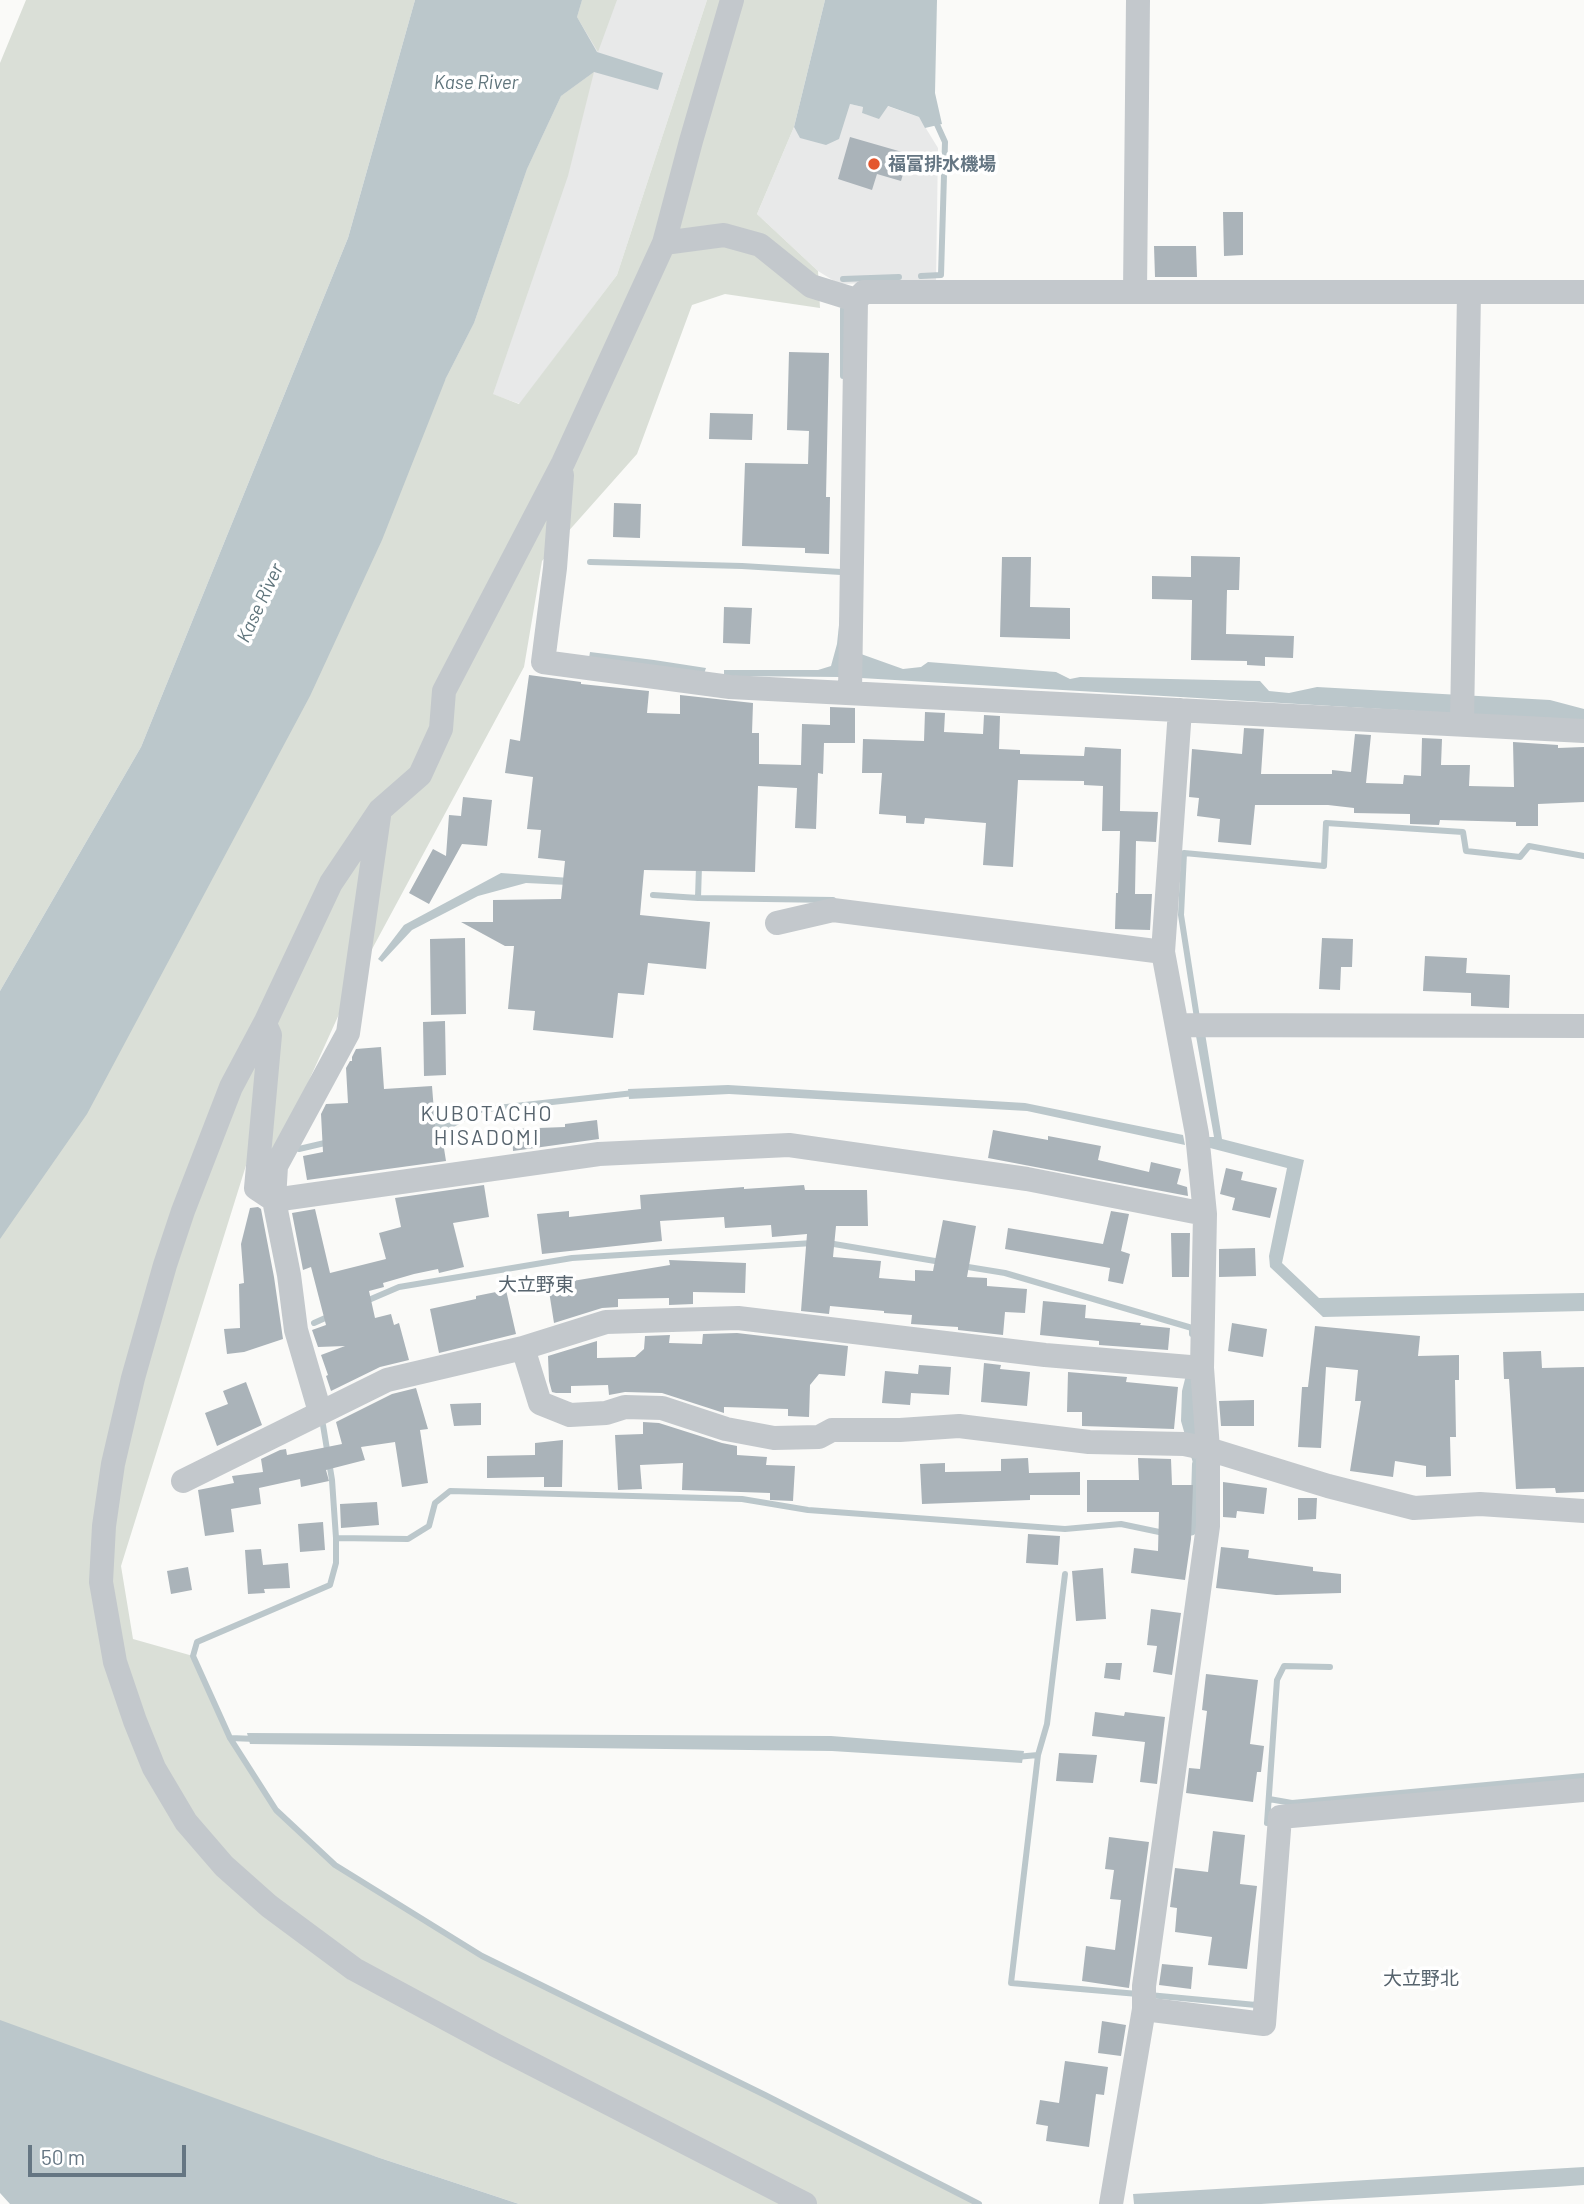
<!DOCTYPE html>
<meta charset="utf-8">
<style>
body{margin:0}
#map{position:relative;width:1584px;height:2204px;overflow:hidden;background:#fafaf8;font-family:Barlow,sans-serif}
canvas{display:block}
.scale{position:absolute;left:28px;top:2145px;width:158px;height:32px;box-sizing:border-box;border:4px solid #657683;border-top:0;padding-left:9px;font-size:21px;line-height:24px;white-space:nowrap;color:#657683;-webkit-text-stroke:5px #fff;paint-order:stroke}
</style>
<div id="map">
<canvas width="1584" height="2204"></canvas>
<div class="scale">50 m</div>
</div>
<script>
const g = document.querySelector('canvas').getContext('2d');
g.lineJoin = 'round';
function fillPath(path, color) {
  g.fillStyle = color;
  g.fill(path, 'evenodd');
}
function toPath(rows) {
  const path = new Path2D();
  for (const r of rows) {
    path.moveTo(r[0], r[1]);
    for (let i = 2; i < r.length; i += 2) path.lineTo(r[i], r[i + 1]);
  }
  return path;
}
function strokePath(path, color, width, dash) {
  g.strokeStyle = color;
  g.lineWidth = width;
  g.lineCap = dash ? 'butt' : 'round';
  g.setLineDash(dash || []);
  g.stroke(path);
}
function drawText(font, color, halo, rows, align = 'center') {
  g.font = font + ' Barlow,"Noto Sans JP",sans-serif';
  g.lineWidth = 7;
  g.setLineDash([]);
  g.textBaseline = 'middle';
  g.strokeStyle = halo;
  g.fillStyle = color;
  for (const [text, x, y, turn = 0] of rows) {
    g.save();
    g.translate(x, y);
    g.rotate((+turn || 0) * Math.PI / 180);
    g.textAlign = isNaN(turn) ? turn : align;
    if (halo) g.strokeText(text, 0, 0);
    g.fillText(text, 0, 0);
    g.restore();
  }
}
const built = toPath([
 [507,0,707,0,617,275,520,404,446,378],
 [850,104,863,107,862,113,879,118,887,106,919,117,938,148,936,281,839,284,818,271,757,214,794,127,801,138]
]);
const green = toPath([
 [26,0,415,0,348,238,141,747,0,991,0,63],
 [582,0,617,0,598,52,577,17],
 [707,0,825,0,794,127,757,214,818,271,820,308,725,294,692,305,637,454,542,561,524,667,350,990,276,1153,248,1159,121,1566,133,1639,193,1656,230,1738,276,1810,335,1865,482,1956,765,2095,979,2204,519,2204,377,2157,0,2045,0,1157,446,378,474,323,527,169,561,96,594,72,568,176,493,394,519,404,617,275]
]);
const water = toPath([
 [415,0,582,0,577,17,597,52,663,73,658,90,594,72,561,96,527,169,474,323,446,378,382,540,310,696,87,1114,0,1239,0,991,141,747,348,238],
 [825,0,937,0,935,93,942,124,925,128,919,117,888,106,879,119,862,113,863,107,850,104,839,139,826,145,800,138,794,127],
 [841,606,839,677,724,676,724,670,818,670,831,666,837,644],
 [590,652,654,660,706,668,704,674,588,664],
 [861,654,903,669,921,667,928,662,1056,672,1070,679,1080,677,1260,681,1269,691,1289,693,1317,687,1550,700,1584,709,1584,721,861,678],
 [501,873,570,878,568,885,526,883,478,896,412,930,382,962,378,959,404,925],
 [1205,1033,1222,1139,1304,1160,1282,1263,1319,1298,1584,1293,1584,1311,1323,1317,1270,1267,1269,1256,1287,1168,1210,1148,1208,1137,1214,1137,1196,1036],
 [728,1085,1025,1103,1183,1135,1185,1145,1027,1111,729,1094,629,1099,628,1089],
 [1192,1351,1200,1458,1195,1470,1181,1421,1182,1391],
 [247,1733,831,1736,1024,1751,1022,1763,832,1751,250,1744],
 [0,2020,377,2157,519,2204,10,2204,0,2193],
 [1584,2167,1584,2185,1556,2187,1261,2204,1134,2204,1133,2194]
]);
const stream = toPath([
 [921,276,941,275,945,142,935,120],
 [843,279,899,277],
 [843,376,843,309],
 [590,562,742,566,841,572],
 [699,866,698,898,833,900],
 [653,895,698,898],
 [1197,1018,1181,915,1184,853,1324,866,1326,823,1463,832,1466,851,1520,857,1529,846,1584,856],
 [429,1126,449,1126,479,1110,634,1093],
 [299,1149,329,1142],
 [828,1243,941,1262],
 [962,1266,1005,1273,1192,1328,1192,1334],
 [364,1302,399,1287,572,1258,813,1243],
 [314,1323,332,1315],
 [323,1425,332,1480,336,1538,336,1563,330,1585,197,1642,193,1656,230,1738,276,1810,335,1865,482,1956,765,2095,979,2204],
 [1185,1534,1193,1532,1195,1464],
 [336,1538,408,1539,429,1526,435,1503,450,1491,742,1499,808,1510,1065,1529,1121,1524,1164,1533],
 [1065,1574,1047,1724,1038,1755,1011,1983,1138,1994],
 [230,1738,256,1739],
 [1016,1757,1038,1755],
 [1269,1799,1292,1803,1584,1776],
 [1267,1823,1277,1680,1284,1666,1330,1667],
 [1149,1995,1256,2005,1257,2001]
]);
const building = toPath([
 [850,137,909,154,901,181,877,174,872,190,838,179],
 [1223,212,1243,212,1243,255,1224,256],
 [1154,246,1196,246,1197,277,1155,277],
 [789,352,829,353,826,497,830,497,829,554,805,553,805,548,742,546,745,463,808,464,809,431,787,430],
 [710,413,753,414,752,440,709,439],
 [614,503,641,504,640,538,613,537],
 [1191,556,1240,557,1239,590,1227,590,1226,634,1294,636,1293,658,1265,657,1265,666,1247,665,1247,661,1191,660,1192,600,1152,599,1152,576,1191,577],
 [1002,557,1031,557,1030,607,1070,608,1070,639,1000,637],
 [724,607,752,608,750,644,723,643],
 [529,675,581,682,581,684,649,691,647,713,680,714,680,695,753,703,752,733,759,733,759,764,801,765,802,724,830,725,830,707,855,708,855,743,824,743,823,774,818,773,816,829,795,828,797,788,758,786,755,872,644,870,640,915,710,922,706,969,648,963,644,995,618,993,613,1038,533,1030,535,1011,508,1009,514,946,505,946,461,922,493,922,493,900,561,899,565,861,538,858,541,830,527,829,533,777,505,773,510,739,520,741],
 [925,712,945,713,944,732,983,734,984,715,1000,716,999,749,1020,750,1020,754,1084,756,1085,747,1121,749,1120,811,1158,812,1156,842,1136,841,1135,894,1152,894,1150,930,1115,929,1116,893,1118,893,1120,831,1102,831,1103,786,1084,785,1084,781,1018,780,1013,867,983,865,986,823,925,818,924,824,906,823,906,816,879,814,882,773,862,773,863,739,924,741],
 [1244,728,1264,729,1261,774,1332,774,1332,770,1351,772,1355,734,1371,735,1366,783,1403,784,1404,775,1421,776,1422,738,1442,739,1441,765,1470,765,1469,786,1514,787,1513,742,1558,745,1558,748,1584,747,1584,802,1538,804,1538,826,1516,826,1516,822,1440,820,1439,825,1410,824,1410,814,1354,813,1354,808,1328,805,1255,805,1251,845,1218,842,1220,819,1197,816,1199,798,1189,797,1192,749,1242,754],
 [463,797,492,800,487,846,462,844,429,904,409,893,433,849,446,856,449,815,461,816],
 [465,938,466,1014,431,1015,430,939],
 [1322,938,1353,939,1352,967,1341,967,1340,990,1319,989],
 [1425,956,1467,958,1466,973,1510,975,1509,1008,1471,1006,1471,993,1423,991],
 [445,1021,446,1075,424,1076,423,1022],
 [381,1047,384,1089,432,1086,436,1137,442,1136,446,1161,307,1180,303,1156,323,1152,321,1114,326,1104,348,1103,346,1068,350,1061,352,1061,352,1057,356,1049],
 [597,1120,599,1139,513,1151,512,1129,565,1127,565,1124],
 [993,1130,1048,1140,1048,1136,1101,1146,1098,1160,1149,1172,1151,1162,1181,1169,1177,1184,1187,1187,1188,1196,988,1158],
 [1226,1168,1243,1172,1241,1180,1277,1188,1270,1218,1232,1210,1235,1198,1220,1194],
 [484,1185,489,1217,453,1223,464,1267,439,1273,438,1269,414,1274,383,1283,384,1287,369,1291,375,1318,391,1314,394,1325,399,1323,409,1360,380,1367,331,1391,326,1376,328,1375,321,1355,345,1346,318,1347,312,1330,326,1325,311,1267,303,1270,292,1213,315,1209,330,1273,386,1259,379,1233,401,1227,395,1198],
 [804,1185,805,1190,867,1190,868,1226,836,1226,833,1257,881,1261,879,1278,915,1281,915,1270,933,1271,943,1220,976,1226,967,1277,987,1278,987,1286,1027,1289,1025,1313,1005,1312,1003,1335,958,1330,958,1327,911,1324,912,1315,884,1313,884,1311,830,1306,829,1314,801,1311,807,1234,772,1237,771,1225,725,1228,724,1217,660,1221,662,1241,542,1254,537,1214,569,1211,569,1217,641,1209,640,1195,744,1187,744,1189],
 [258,1207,261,1209,274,1277,283,1339,244,1352,227,1354,224,1329,240,1328,239,1284,244,1283,241,1244,250,1208],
 [1111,1211,1129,1214,1121,1251,1130,1254,1123,1284,1108,1281,1110,1268,1005,1249,1008,1228,1103,1244],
 [1171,1233,1190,1233,1189,1277,1172,1277],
 [1255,1248,1256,1276,1219,1277,1219,1249],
 [669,1260,746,1263,745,1293,693,1292,693,1304,669,1305,669,1298,618,1299,618,1307,602,1308,554,1323,548,1285,670,1265],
 [506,1290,516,1334,439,1353,430,1309,476,1299,476,1296],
 [1043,1301,1086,1305,1085,1318,1141,1323,1140,1325,1170,1328,1168,1350,1099,1345,1099,1341,1040,1335],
 [1232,1323,1267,1329,1263,1357,1228,1351],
 [1315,1326,1420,1336,1418,1356,1459,1355,1459,1380,1455,1380,1456,1437,1450,1437,1451,1476,1426,1477,1426,1466,1395,1461,1393,1477,1350,1471,1361,1401,1355,1401,1358,1370,1326,1367,1321,1448,1298,1447,1302,1387,1308,1387],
 [737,1333,848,1346,845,1376,819,1374,810,1385,809,1417,788,1416,788,1409,724,1407,724,1413,662,1393,625,1392,609,1395,608,1385,571,1386,571,1393,556,1393,552,1392,549,1381,548,1356,597,1341,597,1358,635,1357,644,1349,645,1336,670,1335,669,1343,702,1344,703,1334],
 [1541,1351,1542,1368,1584,1367,1584,1492,1556,1493,1555,1488,1516,1489,1509,1379,1504,1379,1503,1352],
 [984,1363,1001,1365,1000,1369,1030,1372,1027,1406,981,1402],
 [919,1365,951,1367,949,1395,911,1393,910,1405,882,1403,885,1371,918,1374],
 [1068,1372,1127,1377,1126,1382,1178,1387,1174,1429,1082,1426,1082,1412,1067,1412],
 [246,1382,262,1425,217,1446,205,1413,228,1404,223,1391],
 [416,1388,428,1429,420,1430,428,1483,402,1487,395,1442,361,1447,365,1460,326,1470,329,1481,301,1487,300,1479,259,1488,261,1504,231,1509,234,1532,205,1536,198,1490,234,1483,232,1476,263,1472,261,1459,280,1450,286,1449,287,1455,342,1444,336,1422,392,1394],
 [1254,1400,1254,1426,1221,1426,1219,1401],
 [481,1403,481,1425,454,1426,450,1404],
 [643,1422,659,1423,722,1443,737,1446,737,1455,767,1457,766,1465,795,1466,793,1501,770,1500,770,1493,682,1490,683,1463,640,1465,642,1489,618,1490,615,1435,643,1434],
 [563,1440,562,1487,544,1487,544,1477,487,1478,487,1456,535,1455,535,1443],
 [1028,1458,1029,1473,1080,1472,1080,1495,1030,1495,1030,1500,922,1504,920,1464,945,1463,945,1472,1001,1471,1001,1459],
 [1138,1458,1171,1459,1172,1485,1193,1485,1191,1539,1185,1580,1131,1573,1134,1548,1158,1551,1159,1512,1087,1512,1087,1480,1139,1480],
 [1223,1482,1267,1488,1264,1514,1237,1511,1236,1518,1223,1517],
 [1298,1498,1317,1498,1316,1519,1298,1520],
 [377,1502,379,1525,341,1528,340,1504],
 [323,1522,325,1550,300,1552,298,1524],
 [1028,1534,1060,1536,1058,1565,1026,1563],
 [1221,1547,1249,1550,1248,1558,1313,1567,1313,1571,1341,1574,1341,1593,1276,1595,1216,1588],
 [261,1549,263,1565,288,1563,290,1588,264,1589,265,1593,248,1594,245,1550],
 [188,1567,192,1590,171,1594,167,1571],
 [1103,1568,1106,1619,1076,1621,1072,1571],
 [1151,1609,1181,1613,1172,1675,1153,1672,1157,1646,1147,1645],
 [1106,1663,1122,1663,1120,1680,1104,1678],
 [1206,1674,1258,1680,1250,1744,1264,1746,1261,1772,1257,1772,1253,1802,1186,1793,1189,1768,1200,1769,1207,1711,1202,1710],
 [1095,1712,1124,1716,1125,1712,1165,1717,1157,1784,1140,1782,1145,1742,1092,1736],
 [1059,1753,1097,1755,1093,1783,1056,1781],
 [1213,1831,1245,1835,1240,1884,1257,1886,1247,1969,1208,1965,1212,1937,1175,1932,1177,1908,1170,1907,1175,1868,1208,1872],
 [1109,1837,1149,1842,1129,1988,1082,1981,1086,1946,1115,1950,1121,1900,1110,1899,1114,1870,1105,1869],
 [1162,1964,1193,1967,1191,1989,1159,1985],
 [1102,2021,1126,2025,1121,2056,1098,2053],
 [1065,2061,1108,2067,1104,2095,1096,2094,1089,2147,1046,2141,1048,2126,1036,2124,1040,2100,1059,2103]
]);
const street = toPath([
 [732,0,691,141,664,243,563,463,444,691,441,729,420,775,380,810,331,883,265,1023,231,1087,183,1211,165,1265,133,1378,113,1464,104,1526,101,1582,115,1662,135,1721,154,1768,186,1822,224,1866,269,1906,354,1969,495,2045,805,2204],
 [664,243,724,235,760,245,811,286,856,300],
 [1135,292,1138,0],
 [562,475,555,568,543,662,730,687,1584,731],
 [850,692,856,300,864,292,1584,292],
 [1462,724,1469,292],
 [379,816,348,1033,276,1166,274,1200,599,1154,789,1145,1027,1179,1205,1214],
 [777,923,833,910,1163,952],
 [265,1024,270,1035,256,1188,274,1200,289,1275,296,1330,320,1412],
 [1177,1025,1584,1026],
 [523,1348,540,1403,570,1415,606,1413,625,1407,662,1408,726,1429,774,1438,819,1437,832,1430,900,1430,959,1426,1089,1442,1184,1444,1208,1449,1328,1486,1414,1508,1480,1504,1584,1511],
 [183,1481,387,1380,523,1348,606,1322,738,1318,1045,1355,1202,1368],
 [1144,2009,1264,2024,1280,1817,1584,1790],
 [1111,2204,1144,2009,1144,1986,1208,1526,1208,1449,1202,1368,1205,1214,1197,1134,1163,952,1180,710]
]);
const markers = [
 [874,164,7,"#e4572e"]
];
const poiNames = [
 ["福富排水機場",888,164]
];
const waterNames = [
 ["Kase River",476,83],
 ["Kase River",260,603,-65]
];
const neighbourhoodNames = [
 ["大立野東",536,1285],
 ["大立野北",1421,1979]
];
const quarterNames = [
 ["KUBOTACHO",487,1114],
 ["HISADOMI",487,1138]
];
fillPath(built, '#e8e9e9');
fillPath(green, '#dadfd7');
fillPath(water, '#bbc7cb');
strokePath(stream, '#bbc7cb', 6);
fillPath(building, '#aab3b9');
strokePath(street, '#c3c8cc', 24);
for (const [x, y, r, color] of markers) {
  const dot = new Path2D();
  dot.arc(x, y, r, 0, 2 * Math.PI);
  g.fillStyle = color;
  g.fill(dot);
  strokePath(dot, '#fff', 2.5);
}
drawText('bold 18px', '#657683', '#fff', poiNames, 'left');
drawText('italic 19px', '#60757c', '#fff', waterNames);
drawText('19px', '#57646e', '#fff', neighbourhoodNames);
g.letterSpacing = '2px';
drawText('21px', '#57646e', '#fff', quarterNames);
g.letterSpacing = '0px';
</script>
